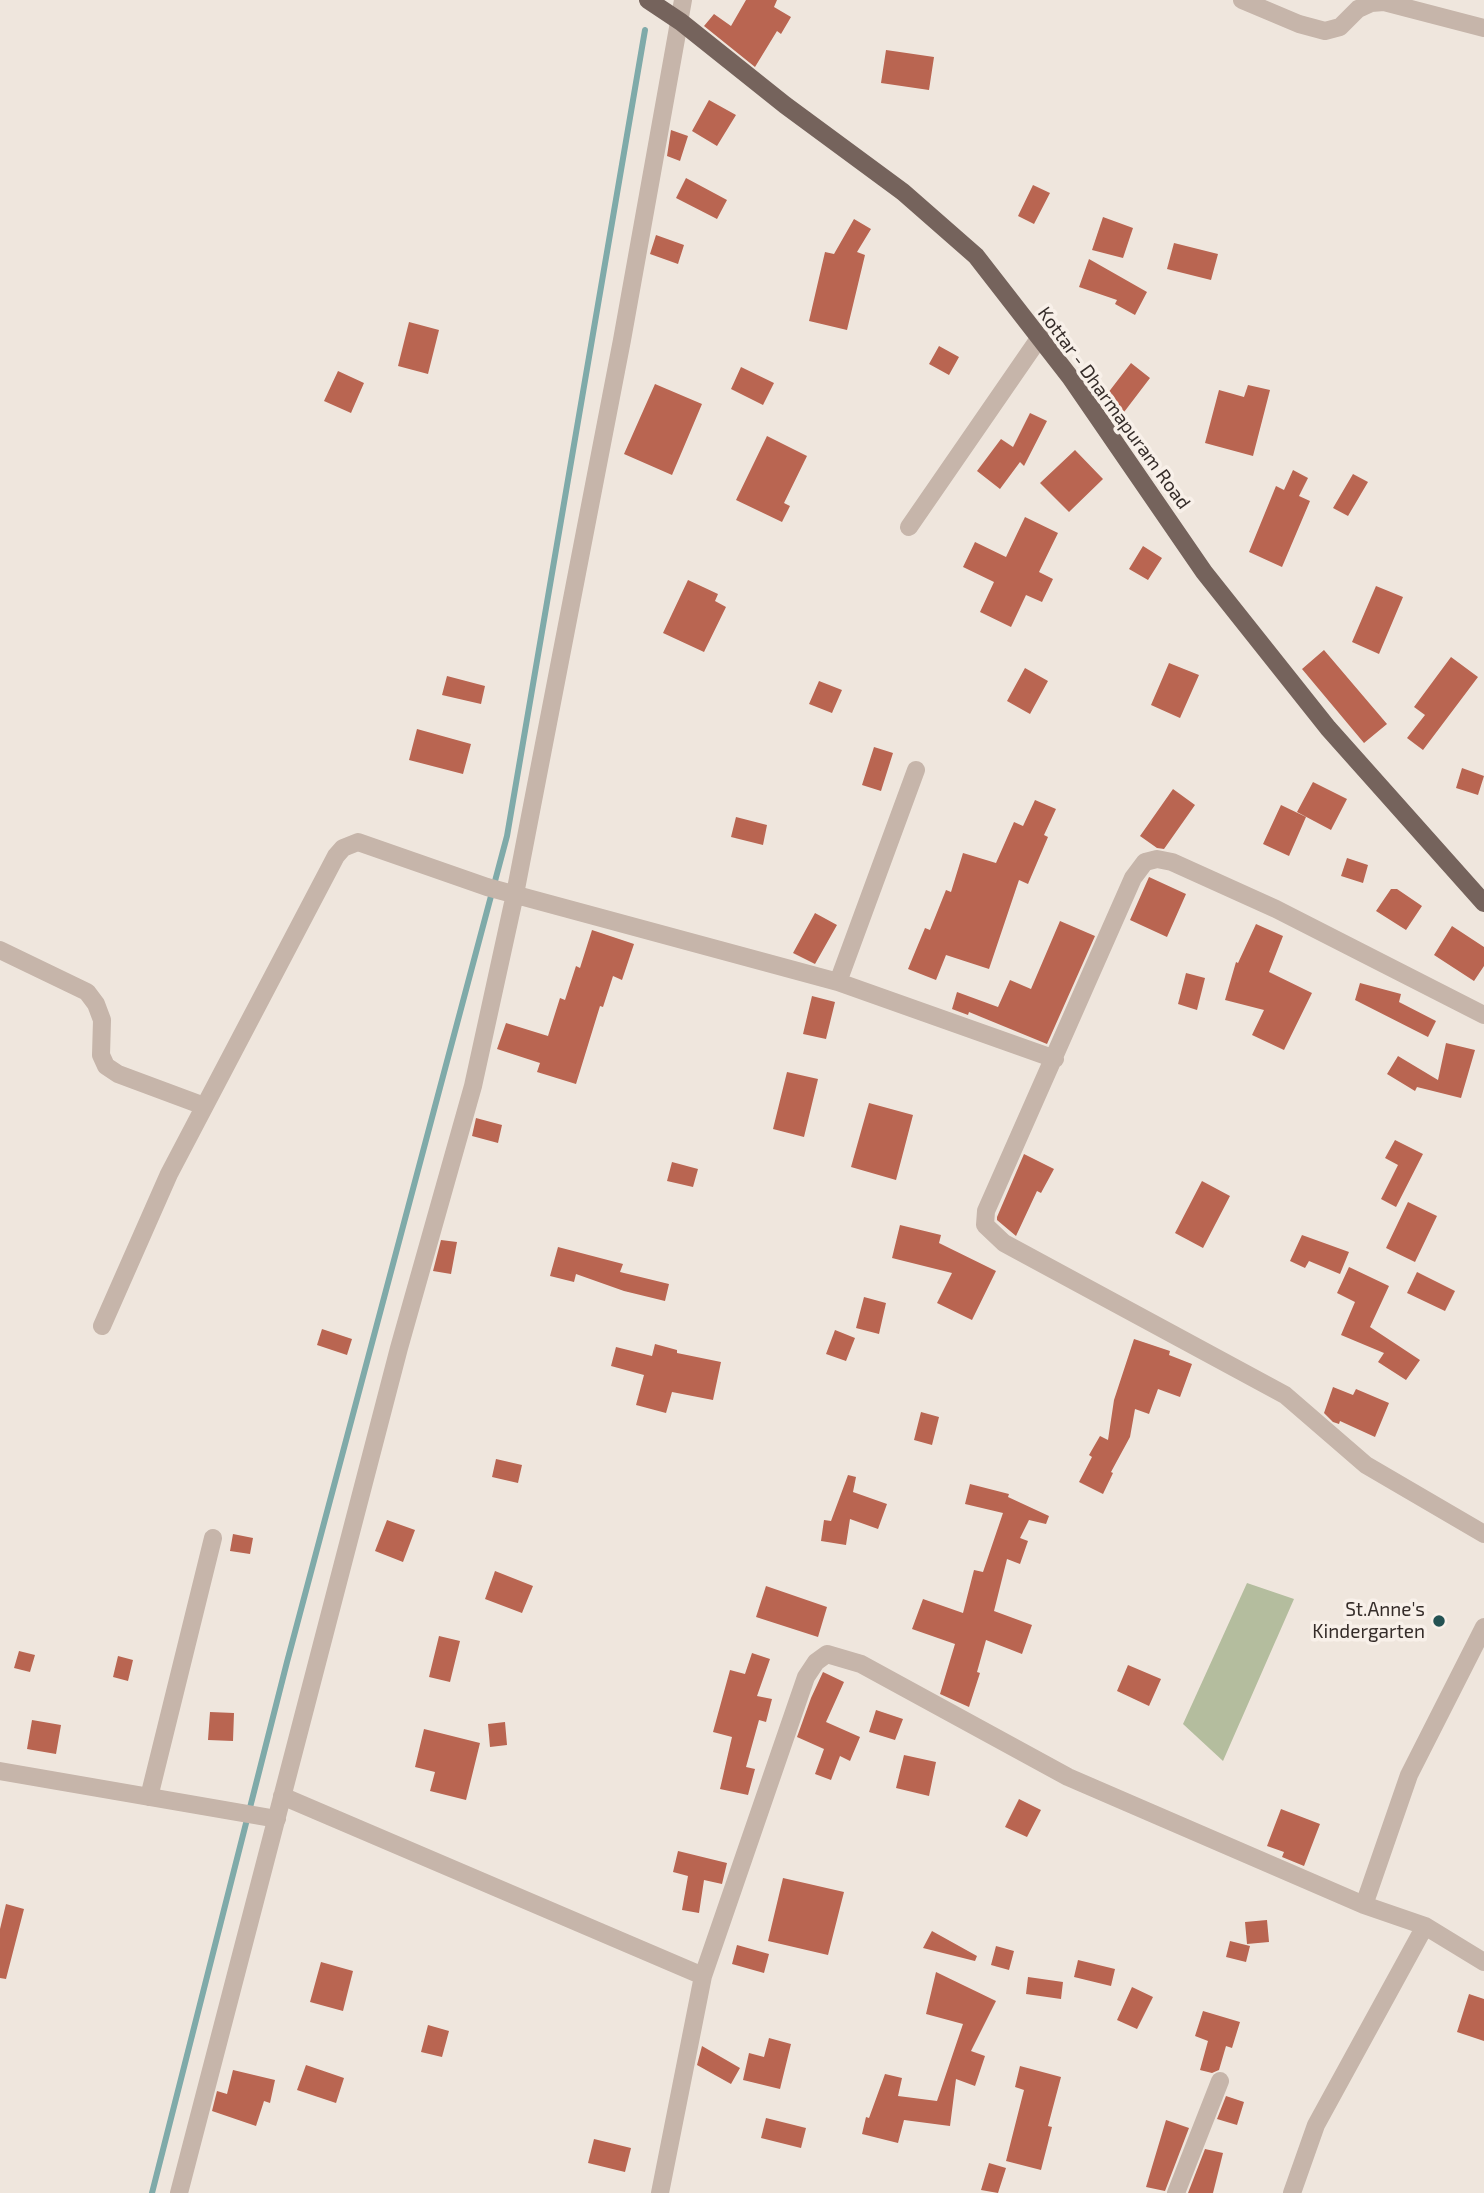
<!DOCTYPE html>
<style>
body{margin:0}
canvas{display:block;background:#efe6dd}
</style>
<canvas width="1484" height="2193"></canvas>
<script>
const g = document.querySelector('canvas').getContext('2d');
g.lineJoin = 'round';
function fillPath(path, color) {
  g.fillStyle = color;
  g.fill(path, 'evenodd');
}
function toPath(rows) {
  const path = new Path2D();
  for (const r of rows) {
    path.moveTo(r[0], r[1]);
    for (let i = 2; i < r.length; i += 2) path.lineTo(r[i], r[i + 1]);
  }
  return path;
}
function strokePath(path, color, width, dash) {
  g.strokeStyle = color;
  g.lineWidth = width;
  g.lineCap = dash ? 'butt' : 'round';
  g.setLineDash(dash || []);
  g.stroke(path);
}
function drawText(font, color, halo, rows, align = 'center') {
  g.font = font + ' "Exo 2",sans-serif';
  g.lineWidth = 7;
  g.setLineDash([]);
  g.textBaseline = 'middle';
  g.strokeStyle = halo;
  g.fillStyle = color;
  for (const [text, x, y, turn = 0] of rows) {
    g.save();
    g.translate(x, y);
    g.rotate((+turn || 0) * Math.PI / 180);
    g.textAlign = isNaN(turn) ? turn : align;
    if (halo) g.strokeText(text, 0, 0);
    g.fillText(text, 0, 0);
    g.restore();
  }
}
const green = toPath([
 [1247,1583,1294,1599,1223,1761,1183,1724]
]);
const stream = toPath([
 [152,2193,287,1662,507,836,645,30]
]);
const building = toPath([
 [746,0,777,0,774,7,791,17,781,34,777,31,755,67,704,26,714,14,731,26],
 [886,50,934,57,929,90,881,83],
 [709,100,736,115,717,146,692,131],
 [671,130,688,136,680,161,667,156],
 [686,178,727,200,717,219,676,198],
 [1033,185,1050,193,1034,224,1018,216],
 [1103,217,1133,228,1123,258,1092,250],
 [854,219,871,229,857,252,865,255,847,330,809,321,825,252,834,254],
 [656,235,684,245,678,264,650,254],
 [1174,243,1218,254,1211,280,1167,269],
 [1089,259,1147,292,1135,315,1115,304,1117,300,1079,287],
 [409,322,439,330,428,374,398,366],
 [939,346,959,357,949,375,929,364],
 [1131,363,1150,378,1118,420,1109,414,1101,402],
 [741,367,774,383,763,405,731,389],
 [338,371,364,383,351,413,324,401],
 [655,384,702,404,672,475,624,454],
 [1248,385,1270,390,1253,456,1205,443,1219,390,1244,397],
 [1030,413,1047,421,1024,466,1020,462,1000,489,977,471,1001,439,1013,447],
 [767,436,807,456,784,503,790,506,782,522,736,500],
 [1075,450,1103,479,1069,512,1040,483],
 [1293,470,1308,478,1299,496,1310,501,1282,567,1249,552,1276,486,1284,490],
 [1353,474,1368,482,1348,516,1333,508],
 [1025,517,1058,533,1039,572,1053,579,1042,602,1026,595,1011,627,980,612,994,582,963,567,975,542,1006,557],
 [1143,546,1162,558,1148,580,1129,569],
 [688,580,718,594,715,601,726,607,704,652,663,633],
 [1376,586,1403,597,1379,654,1352,642],
 [1324,650,1387,724,1364,743,1302,669],
 [1451,657,1478,677,1423,750,1407,738,1425,715,1414,707],
 [1169,663,1199,675,1180,718,1151,705],
 [1025,668,1048,681,1030,714,1007,701],
 [447,676,485,686,481,704,442,695],
 [819,681,842,690,832,713,809,704],
 [417,729,471,744,463,774,409,760],
 [874,747,893,753,881,791,862,785],
 [1462,768,1484,776,1478,795,1456,788],
 [1313,782,1347,799,1331,830,1297,812],
 [1173,789,1195,805,1164,849,1157,848,1140,836],
 [1035,800,1056,809,1044,835,1048,837,1028,884,1019,880,989,969,946,955,936,980,908,969,925,928,930,930,946,890,951,892,963,853,996,863,1014,822,1023,826],
 [1281,805,1306,817,1289,856,1263,844],
 [736,817,767,825,763,845,731,837],
 [1347,858,1368,865,1363,883,1341,876],
 [1149,877,1186,894,1167,937,1130,920],
 [1391,889,1397,889,1422,906,1406,930,1376,911],
 [815,913,837,925,815,964,793,953],
 [1060,921,1095,936,1047,1044,969,1012,968,1015,952,1009,957,992,998,1007,1010,980,1031,989],
 [1256,924,1283,936,1269,972,1312,993,1284,1050,1252,1035,1264,1010,1225,1000,1236,962,1238,963],
 [1452,926,1484,947,1484,966,1474,981,1434,955],
 [592,930,634,944,622,980,613,976,603,1007,600,1006,576,1084,537,1072,540,1063,497,1049,506,1023,548,1036,560,998,565,1000,576,966,580,968],
 [1186,973,1205,978,1197,1010,1178,1004],
 [1360,983,1401,994,1399,1002,1436,1021,1428,1037,1355,1000],
 [812,996,835,1002,826,1039,803,1034],
 [1446,1043,1475,1050,1461,1098,1417,1087,1415,1091,1387,1074,1398,1056,1438,1080],
 [787,1072,818,1079,804,1137,773,1129],
 [869,1103,913,1115,896,1180,851,1167],
 [476,1118,502,1125,498,1143,472,1136],
 [1395,1140,1423,1154,1396,1207,1381,1199,1398,1165,1385,1158],
 [1024,1154,1054,1169,1041,1193,1037,1191,1016,1236,997,1220,997,1217],
 [672,1162,698,1169,693,1187,667,1181],
 [1202,1181,1230,1196,1203,1248,1175,1233],
 [1408,1202,1437,1216,1415,1262,1386,1248],
 [900,1225,941,1235,939,1243,996,1271,972,1320,937,1303,952,1273,892,1258],
 [1302,1235,1349,1252,1340,1274,1309,1261,1305,1268,1290,1261],
 [441,1240,457,1242,451,1274,433,1271],
 [558,1247,623,1264,620,1272,669,1284,665,1301,624,1291,576,1274,574,1282,550,1276],
 [1349,1267,1389,1286,1370,1327,1420,1360,1406,1380,1378,1362,1384,1353,1341,1335,1355,1302,1337,1293],
 [1417,1272,1455,1291,1445,1311,1407,1293],
 [864,1297,886,1303,879,1334,856,1328],
 [322,1329,352,1339,347,1355,317,1345],
 [835,1330,855,1338,846,1361,826,1354],
 [1134,1339,1170,1351,1169,1355,1192,1364,1180,1397,1158,1389,1149,1414,1135,1409,1130,1437,1111,1472,1113,1473,1103,1494,1079,1482,1092,1457,1089,1455,1100,1436,1108,1440,1114,1400],
 [655,1344,677,1350,677,1353,721,1362,713,1400,672,1392,666,1413,636,1405,644,1375,611,1366,616,1347,652,1356],
 [1333,1387,1353,1395,1356,1389,1389,1403,1375,1437,1340,1421,1339,1424,1333,1422,1324,1413],
 [921,1412,939,1417,932,1445,914,1440],
 [496,1459,522,1465,518,1483,492,1477],
 [848,1475,856,1477,853,1492,887,1504,878,1529,850,1519,846,1545,821,1541,824,1520,831,1521],
 [970,1484,1009,1494,1008,1497,1049,1516,1046,1524,1029,1520,1020,1538,1028,1541,1020,1564,1007,1559,994,1611,1032,1625,1022,1654,986,1640,977,1672,980,1673,969,1707,940,1694,955,1644,912,1629,923,1599,963,1613,974,1570,983,1572,1003,1513,965,1504],
 [387,1520,415,1530,403,1562,375,1551],
 [233,1534,253,1538,250,1554,230,1551],
 [495,1571,533,1586,522,1613,485,1599],
 [766,1586,827,1607,818,1637,756,1617],
 [439,1636,460,1641,450,1682,429,1677],
 [19,1651,35,1655,30,1672,14,1668],
 [752,1653,770,1659,757,1696,772,1699,766,1722,759,1720,746,1767,755,1769,748,1795,720,1789,732,1737,713,1732,730,1670,745,1674],
 [118,1656,133,1660,128,1681,113,1677],
 [1128,1665,1161,1679,1149,1706,1117,1691],
 [823,1672,844,1682,826,1722,860,1737,850,1761,840,1756,831,1780,815,1774,824,1749,797,1737,811,1698],
 [876,1710,903,1719,895,1740,869,1732],
 [210,1712,234,1713,233,1741,208,1740],
 [32,1720,61,1725,56,1754,27,1749],
 [505,1722,507,1745,490,1747,488,1724],
 [424,1729,480,1743,466,1800,430,1791,435,1772,415,1767],
 [904,1755,936,1762,929,1796,896,1788],
 [1019,1799,1041,1810,1027,1837,1005,1827],
 [1281,1809,1320,1824,1304,1866,1282,1857,1284,1852,1267,1846],
 [678,1851,727,1863,722,1884,704,1880,699,1913,682,1910,688,1876,673,1872],
 [783,1878,844,1892,828,1955,768,1941],
 [6,1904,24,1909,6,1979,0,1978,0,1929],
 [1267,1920,1269,1942,1247,1944,1245,1922],
 [932,1931,977,1956,975,1961,923,1948],
 [1230,1941,1250,1946,1246,1962,1226,1957],
 [737,1945,769,1954,764,1973,732,1964],
 [996,1946,1014,1951,1009,1970,991,1965],
 [1078,1960,1115,1969,1111,1986,1074,1977],
 [321,1962,353,1971,343,2011,310,2002],
 [936,1972,996,2001,971,2051,985,2056,975,2086,956,2079,950,2126,904,2120,898,2143,862,2134,866,2117,869,2118,885,2074,902,2078,898,2096,937,2101,963,2024,926,2014],
 [1028,1977,1063,1982,1061,1999,1026,1994],
 [1132,1987,1153,1997,1137,2029,1117,2020],
 [1469,1994,1484,1999,1484,2041,1457,2032],
 [1203,2011,1240,2022,1232,2048,1226,2046,1219,2070,1212,2073,1200,2070,1208,2041,1195,2036],
 [428,2025,449,2031,442,2057,421,2052],
 [769,2038,791,2044,780,2089,743,2080,749,2053,764,2057],
 [702,2046,740,2068,731,2084,697,2065],
 [306,2065,344,2078,336,2103,297,2090],
 [1020,2066,1061,2077,1048,2126,1052,2127,1041,2170,1006,2161,1024,2090,1015,2087],
 [233,2070,275,2080,270,2103,264,2101,256,2126,212,2111,217,2091,227,2094],
 [1226,2096,1244,2102,1237,2125,1217,2119],
 [766,2118,806,2128,801,2148,761,2138],
 [1166,2120,1189,2128,1165,2191,1146,2187],
 [594,2139,631,2148,625,2172,588,2163],
 [1205,2149,1223,2153,1213,2193,1188,2193],
 [989,2163,1006,2168,998,2193,981,2190]
]);
const minor = toPath([
 [1242,0,1299,24,1325,31,1340,27,1358,9,1371,3,1384,2,1484,28],
 [909,527,1040,337],
 [0,950,87,992,96,1004,102,1020,101,1055,106,1066,118,1074,204,1106],
 [838,982,916,770],
 [1484,1015,1276,909,1172,862,1157,859,1145,862,1133,878,986,1211,985,1225,1004,1243,1285,1395,1366,1465,1484,1534],
 [102,1326,169,1174,336,856,343,848,358,842,487,887,838,982,1055,1059],
 [0,1771,277,1819],
 [282,1796,703,1976,806,1677,816,1662,827,1654,861,1664,1068,1777,1364,1905,1425,1926,1484,1962],
 [149,1797,213,1538],
 [1364,1905,1409,1775,1484,1627],
 [179,2193,399,1348,473,1086,515,894,622,340,683,0],
 [660,2193,703,1976],
 [1176,2193,1220,2081],
 [1292,2193,1316,2125,1425,1926]
]);
const major = toPath([
 [648,0,681,22,785,105,903,192,976,256,1070,377,1204,572,1328,728,1484,903]
]);
const markers = [
 [1439,1621,7,"#235152"]
];
const streetNames = [
 ["Kottar - Dharmapuram Road",1114,408,54]
];
const poiNames = [
 ["St.Anne's",1425,1610],
 ["Kindergarten",1425,1632]
];
fillPath(green, '#b4bd9e');
strokePath(stream, '#7faaa9', 6);
fillPath(building, '#b96551');
strokePath(minor, '#c6b5aa', 18);
strokePath(major, '#75635c', 18);
for (const [x, y, r, color] of markers) {
  const dot = new Path2D();
  dot.arc(x, y, r, 0, 2 * Math.PI);
  g.fillStyle = color;
  g.fill(dot);
  strokePath(dot, '#f8f0e9', 2.5);
}
drawText('19px', '#352c29', '#f8f0e9', streetNames);
drawText('19px', '#352c29', '#f8f0e9', poiNames, 'right');
</script>
